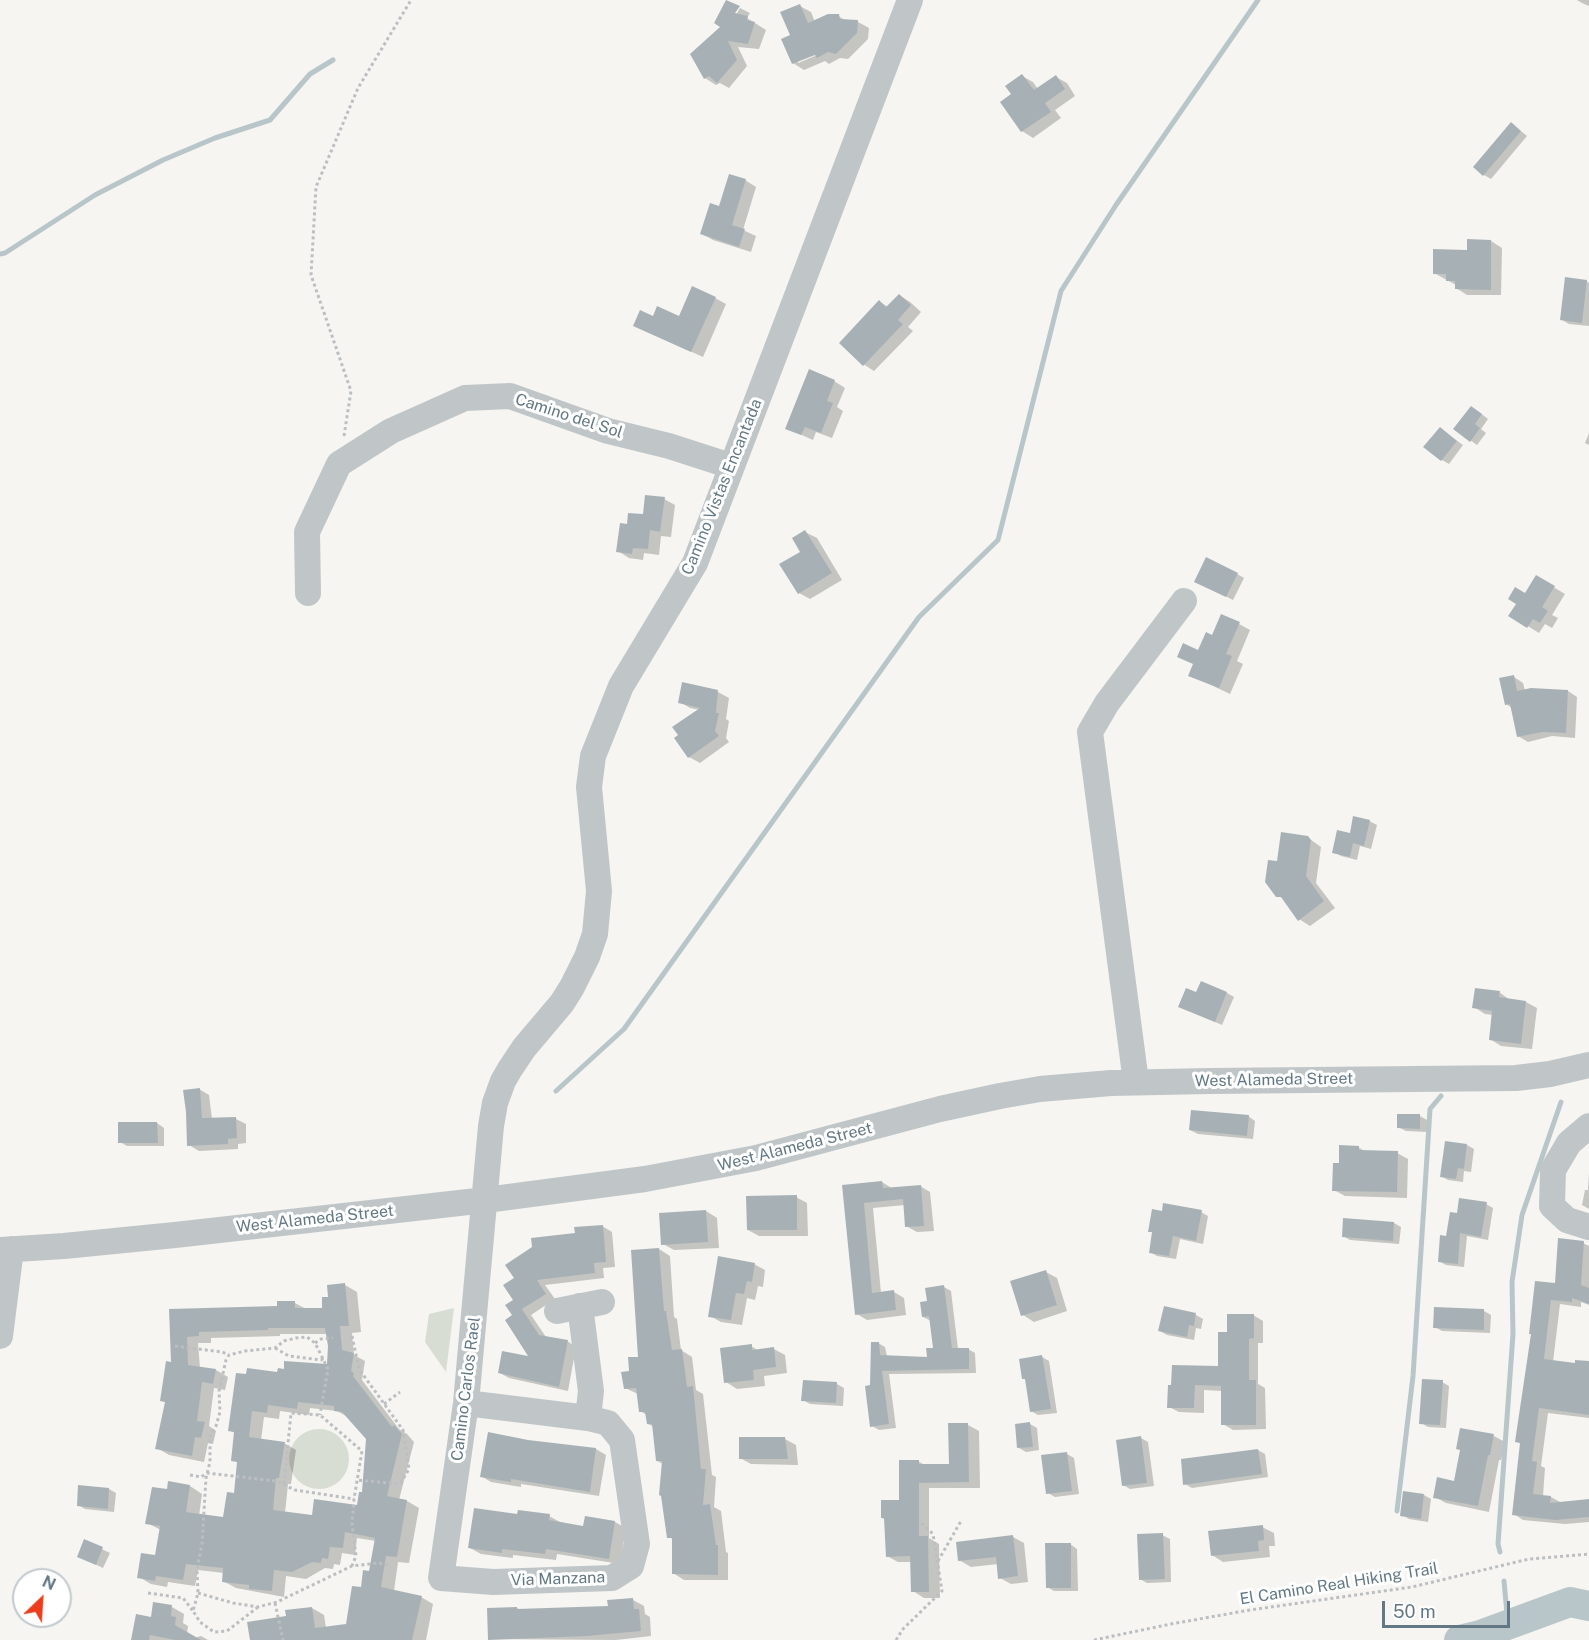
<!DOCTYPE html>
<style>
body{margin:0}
#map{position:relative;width:1589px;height:1640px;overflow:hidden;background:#f6f5f2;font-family:"Public Sans",sans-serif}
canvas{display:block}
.north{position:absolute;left:12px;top:1568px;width:60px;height:60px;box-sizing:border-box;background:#fff;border:2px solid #c1c9ce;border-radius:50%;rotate:25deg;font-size:16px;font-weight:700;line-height:24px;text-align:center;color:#637884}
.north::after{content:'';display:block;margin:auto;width:21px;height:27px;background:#eb3d1d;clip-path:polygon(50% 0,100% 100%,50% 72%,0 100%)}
.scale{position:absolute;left:1382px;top:1601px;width:128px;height:27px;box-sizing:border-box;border:3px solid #637884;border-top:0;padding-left:8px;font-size:18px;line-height:21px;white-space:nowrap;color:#637884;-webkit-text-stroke:4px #fff;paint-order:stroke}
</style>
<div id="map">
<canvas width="1589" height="1640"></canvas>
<div class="north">N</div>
<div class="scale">50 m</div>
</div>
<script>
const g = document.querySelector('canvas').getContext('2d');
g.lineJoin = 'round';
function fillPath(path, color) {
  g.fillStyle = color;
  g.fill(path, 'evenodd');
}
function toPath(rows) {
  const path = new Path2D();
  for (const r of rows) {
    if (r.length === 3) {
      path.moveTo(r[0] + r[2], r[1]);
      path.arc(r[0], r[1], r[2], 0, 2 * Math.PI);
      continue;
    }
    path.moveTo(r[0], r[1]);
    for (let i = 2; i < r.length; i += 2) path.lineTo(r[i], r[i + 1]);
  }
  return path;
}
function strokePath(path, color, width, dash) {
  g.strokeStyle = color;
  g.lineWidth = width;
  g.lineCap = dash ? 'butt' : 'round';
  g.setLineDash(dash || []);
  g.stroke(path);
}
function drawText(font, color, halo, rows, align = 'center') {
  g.font = font + ' "Public Sans",sans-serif';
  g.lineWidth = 6;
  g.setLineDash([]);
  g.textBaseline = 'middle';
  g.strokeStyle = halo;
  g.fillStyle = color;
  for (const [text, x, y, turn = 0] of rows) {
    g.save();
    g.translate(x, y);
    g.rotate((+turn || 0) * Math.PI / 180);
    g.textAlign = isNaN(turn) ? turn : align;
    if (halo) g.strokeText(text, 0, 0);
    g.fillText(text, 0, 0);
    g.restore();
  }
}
const green = toPath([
 [454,1308,446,1372,425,1342,429,1314],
 [319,1459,30]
]);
const shadow = toPath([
 [1577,0,1589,0,1589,6,1582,3],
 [800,6,811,12,815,22,838,16,847,21,858,22,869,28,868,39,848,59,840,58,829,64,825,61,804,70,793,63,791,36],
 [821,51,822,53,798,63,798,60],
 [740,8,750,13,747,18,766,30,759,49,738,47,747,66,729,88,720,83,716,85,705,78,730,19,733,20],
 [1022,76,1033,82,1038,89,1056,77,1067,83,1075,96,1055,110,1061,118,1033,138,1022,131,1002,102,1013,95],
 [1512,124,1527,136,1491,179,1484,175],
 [745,180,756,187,743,230,756,236,751,252,713,240,702,234,720,208],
 [1491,241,1502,248,1501,295,1467,295,1456,288,1456,285,1434,273,1469,251],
 [1586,281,1589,283,1589,326,1569,324,1562,320],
 [899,295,910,302,921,312,908,327,913,331,874,371,863,364,880,302,888,307],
 [715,298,726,304,703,357,646,331,654,318,680,318],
 [834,381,845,388,837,407,843,411,832,438,816,432,813,440,786,428],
 [1479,412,1488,419,1481,429,1486,433,1477,445,1455,429],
 [1440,429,1463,445,1449,464,1442,460],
 [1589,433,1589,445,1585,443],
 [664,499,675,505,671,537,661,536,659,555,644,553,643,560,629,558,618,551,628,526,644,516],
 [805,532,817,538,842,580,810,599,799,593],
 [1237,574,1244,578,1233,600,1203,585],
 [1537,577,1565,594,1552,615,1558,618,1552,628,1545,624,1539,633,1510,615],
 [1239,624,1250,630,1237,661,1243,664,1230,694,1190,675,1213,637],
 [1514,677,1523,683,1525,691,1568,691,1577,697,1575,738,1552,736,1528,742,1518,736,1512,708,1506,704],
 [684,684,718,692,729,698,726,719,729,721,726,738,729,742,700,763,689,757,680,736,700,710,690,708,680,702],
 [1369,821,1377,825,1371,849,1360,846,1357,860,1341,856,1334,852],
 [1307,837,1321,847,1316,883,1335,908,1310,926,1299,919,1284,899,1277,895,1278,863],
 [1499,992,1510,1000,1526,1002,1537,1008,1532,1049,1501,1046,1490,1039,1493,1015,1485,1014,1474,1007],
 [1227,993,1234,997,1222,1025,1187,1010,1197,994],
 [199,1089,209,1095,212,1119,236,1119,246,1124,246,1143,238,1144,238,1149,199,1151,189,1145],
 [1248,1116,1255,1121,1253,1139,1198,1134,1190,1130],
 [1420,1116,1427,1120,1427,1132,1406,1131,1398,1127],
 [157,1123,164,1128,164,1146,127,1146,120,1142],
 [1467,1145,1474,1149,1471,1172,1464,1171,1463,1182,1448,1180,1441,1176],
 [1358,1147,1366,1152,1397,1153,1408,1159,1407,1198,1345,1196,1334,1190,1340,1165],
 [1589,1173,1589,1209,1582,1205,1585,1190,1588,1190],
 [882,1182,893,1189,920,1186,930,1192,934,1231,917,1232,906,1226,905,1205,873,1208,881,1293,894,1292,904,1298,906,1315,867,1320,857,1314,844,1186],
 [796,1197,807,1203,808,1236,759,1236,748,1230],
 [1486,1204,1493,1208,1488,1240,1467,1236,1464,1267,1446,1265,1439,1261,1447,1237,1458,1215],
 [706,1211,717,1218,719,1248,674,1250,663,1244],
 [1201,1212,1208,1216,1203,1244,1180,1239,1176,1259,1157,1256,1150,1252,1154,1233,1150,1231],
 [1394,1223,1401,1227,1399,1244,1350,1240,1343,1236],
 [602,1226,612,1232,615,1267,603,1268,604,1278,545,1285,555,1299,531,1315,546,1337,567,1341,576,1347,568,1391,509,1378,500,1373,532,1358,514,1316,515,1300,577,1235],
 [1583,1243,1589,1246,1589,1305,1581,1302,1581,1307,1560,1304,1553,1362,1576,1365,1589,1363,1589,1418,1548,1413,1541,1466,1545,1468,1543,1496,1551,1497,1560,1502,1589,1501,1589,1522,1565,1524,1523,1520,1514,1514,1521,1444,1517,1442,1533,1334,1556,1285],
 [659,1249,670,1256,674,1317,677,1319,681,1350,692,1357,696,1390,703,1394,712,1475,716,1477,714,1507,721,1511,726,1552,728,1553,728,1580,684,1580,673,1573,674,1540,669,1537,663,1464,657,1461,654,1427,648,1424,647,1415,640,1411,638,1394,625,1388,631,1372,640,1358],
 [754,1264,765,1270,763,1287,758,1286,755,1300,747,1298,742,1325,721,1322,710,1316],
 [1046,1272,1057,1278,1067,1311,1034,1322,1023,1315],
 [345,1285,357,1292,361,1332,352,1333,354,1355,365,1361,362,1380,399,1429,407,1434,414,1442,399,1500,407,1501,419,1508,409,1563,398,1562,394,1591,421,1597,433,1604,426,1640,251,1640,287,1618,312,1608,324,1615,326,1628,348,1625,371,1573,376,1541,357,1538,355,1555,342,1553,340,1565,334,1564,333,1569,325,1568,306,1579,286,1576,284,1597,236,1588,223,1581,224,1573,198,1570,195,1586,168,1582,167,1587,151,1584,139,1577,156,1557,161,1530,147,1523,168,1491,170,1483,190,1486,202,1494,199,1516,225,1519,235,1494,239,1463,233,1460,236,1434,230,1430,279,1374,328,1366,330,1346,327,1334,280,1334,280,1336,211,1338,211,1343,198,1343,200,1368,216,1370,228,1377,225,1390,214,1388,209,1426,216,1431,213,1444,208,1443,204,1462,169,1455,157,1448,166,1403,162,1400,172,1364,171,1311,279,1308,295,1303,306,1309,324,1309,330,1298],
 [310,1408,337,1411,348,1417,368,1438,364,1494,358,1506,313,1516,285,1513,288,1484,291,1484,296,1450,284,1443,261,1440,264,1417,279,1419,280,1411,309,1415],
 [944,1287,951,1291,958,1349,968,1349,975,1353,976,1373,889,1374,896,1428,879,1430,872,1426,871,1387,878,1343,885,1347,887,1356,928,1358,934,1350,931,1321,923,1317,928,1302],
 [1436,1309,1484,1311,1491,1315,1490,1333,1442,1331,1435,1327],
 [1196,1315,1203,1319,1201,1329,1196,1328,1194,1340,1167,1335,1160,1331],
 [1253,1315,1263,1321,1263,1343,1258,1343,1258,1384,1265,1388,1266,1429,1233,1430,1223,1424,1222,1391,1204,1390,1204,1413,1179,1412,1169,1407,1169,1386,1220,1368,1228,1334],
 [751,1346,759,1351,774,1349,785,1355,787,1373,764,1376,765,1386,737,1389,726,1382],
 [1042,1357,1049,1361,1057,1413,1038,1415,1031,1411,1027,1380,1024,1379],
 [1442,1382,1449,1386,1446,1428,1428,1427,1421,1423],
 [837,1384,844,1388,843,1406,810,1404,803,1400],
 [1030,1424,1037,1428,1039,1450,1026,1452,1019,1448],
 [968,1425,979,1431,980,1488,929,1488,929,1538,939,1544,940,1598,924,1598,913,1591,912,1562,898,1562,887,1556,886,1520,882,1518,900,1502,918,1461,926,1466,950,1466],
 [1494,1436,1505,1442,1501,1460,1499,1460,1489,1512,1446,1503,1435,1497,1455,1482],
 [1141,1438,1148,1442,1154,1486,1130,1489,1123,1485],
 [785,1439,796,1445,798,1465,751,1464,740,1458],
 [528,1441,596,1449,606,1455,599,1496,521,1484,521,1487,491,1482,481,1476],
 [1258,1450,1265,1454,1268,1477,1192,1488,1185,1484],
 [1067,1454,1074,1458,1079,1494,1055,1497,1048,1493],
 [109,1489,116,1493,114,1512,85,1509,78,1505],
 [1424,1495,1431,1499,1428,1522,1409,1519,1402,1515],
 [519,1516,549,1516,560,1522,585,1528,615,1522,626,1528,620,1564,557,1554,556,1560,513,1555,513,1558,481,1554,470,1548],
 [1262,1527,1274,1533,1275,1546,1269,1546,1270,1557,1223,1562,1212,1555],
 [1162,1535,1170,1539,1171,1582,1147,1583,1140,1579],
 [1013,1537,1024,1543,1028,1582,1011,1584,1000,1578,998,1564,971,1567,959,1560],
 [85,1541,110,1553,103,1568,86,1560],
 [1070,1544,1077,1549,1078,1591,1054,1591,1047,1587],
 [633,1600,644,1606,645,1614,650,1617,651,1636,616,1640,490,1639,517,1608,521,1610,609,1608],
 [172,1607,184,1614,183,1623,188,1626,187,1634,194,1638,201,1636,208,1640,133,1640,152,1618]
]);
const stream = toPath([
 [0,254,5,253,95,195,163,160,215,138,270,120,310,74,333,60],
 [556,1091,624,1029,919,617,998,540,1061,291,1116,205,1258,0],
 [1397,1511,1413,1376,1430,1109,1441,1096],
 [1500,1552,1498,1544,1513,1334,1512,1282,1522,1215,1561,1102],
 [1504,1581,1508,1625]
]);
const river = toPath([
 [1459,1640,1480,1635,1570,1602,1589,1606]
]);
const building = toPath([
 [726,0,740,6,735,13,748,16,747,20,755,22,748,44,728,41,737,60,717,83,709,76,704,79,690,54,720,27,714,23],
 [800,4,808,23,828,14,839,14,840,19,858,20,857,33,836,54,828,52,817,58,815,55,792,64,781,39,790,35,780,12],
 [1022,74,1034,90,1056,75,1065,89,1045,103,1051,112,1021,132,1000,102,1011,94,1005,86],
 [1511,122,1521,131,1483,176,1473,167],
 [729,174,746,179,732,225,745,229,739,247,700,234,710,203,719,206],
 [1467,239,1491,240,1491,290,1455,289,1455,281,1446,281,1446,274,1433,274,1433,249,1467,250],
 [1565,277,1587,280,1582,323,1560,320],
 [692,286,716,297,691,352,633,326,640,310,653,316,657,306,679,316],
 [899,294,911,305,898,320,903,324,863,366,839,343,879,300,886,307],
 [809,369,835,380,827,401,833,403,821,433,805,427,801,435,785,429],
 [1471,406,1482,414,1475,424,1480,428,1470,442,1453,429],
 [1440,427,1457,441,1441,461,1423,447],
 [645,495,665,497,660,532,650,530,648,549,633,548,632,554,616,552,620,523,627,524,628,513,643,514],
 [805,530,832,573,798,594,779,564,800,552,792,538],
 [1206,557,1238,573,1226,597,1194,582],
 [1536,575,1555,586,1542,607,1548,611,1540,623,1533,619,1527,628,1508,616,1516,604,1508,599,1515,587,1525,593],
 [1221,614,1240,622,1226,654,1232,656,1219,688,1188,676,1193,664,1177,657,1183,643,1198,650,1206,632,1212,635],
 [1514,675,1517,691,1531,688,1568,690,1566,733,1542,732,1517,737,1510,704,1505,705,1499,678],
 [682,682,718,690,716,713,719,713,715,731,719,736,688,758,674,738,678,735,672,727,700,708,678,703],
 [1353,816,1370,820,1364,846,1353,843,1350,857,1332,853,1337,830,1350,833],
 [1281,832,1308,836,1311,840,1306,876,1324,901,1298,921,1281,897,1276,897,1265,882,1268,860,1277,861],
 [1201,981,1227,992,1215,1022,1178,1007,1186,988,1196,992],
 [1475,988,1500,991,1499,997,1526,1001,1521,1044,1489,1040,1492,1011,1472,1008],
 [200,1088,202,1118,236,1117,237,1138,228,1139,228,1144,187,1146,186,1112,183,1090],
 [1191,1110,1249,1115,1247,1136,1189,1130],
 [1397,1114,1420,1114,1420,1129,1397,1128],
 [118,1122,157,1122,158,1143,118,1143],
 [1445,1141,1467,1144,1464,1169,1458,1168,1456,1179,1440,1177],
 [1339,1145,1359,1146,1359,1150,1398,1151,1397,1192,1332,1191,1333,1163,1339,1163],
 [882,1181,883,1188,921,1185,924,1226,905,1227,903,1199,864,1203,872,1293,894,1290,896,1310,855,1315,842,1185],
 [797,1195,797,1230,747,1230,746,1196],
 [1459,1198,1487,1202,1481,1237,1460,1233,1458,1264,1438,1262,1440,1235,1446,1236,1450,1212,1457,1213],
 [1163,1203,1202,1210,1196,1241,1173,1236,1169,1256,1149,1253,1152,1232,1148,1232,1152,1209,1162,1211],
 [706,1210,708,1242,661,1245,659,1213],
 [1343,1218,1394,1222,1393,1241,1342,1237],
 [603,1225,606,1262,594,1263,595,1273,537,1280,546,1294,522,1309,539,1335,568,1340,559,1387,498,1373,502,1351,528,1356,505,1320,512,1315,505,1305,513,1300,503,1285,514,1278,505,1265,532,1247,531,1238,575,1233,574,1227],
 [1558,1238,1584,1241,1581,1285,1589,1288,1589,1304,1572,1298,1572,1302,1551,1300,1544,1359,1575,1363,1575,1360,1589,1361,1589,1415,1539,1408,1532,1461,1537,1462,1533,1494,1551,1496,1550,1503,1589,1499,1589,1517,1555,1520,1512,1515,1520,1443,1515,1442,1531,1334,1529,1334,1535,1281,1555,1283],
 [659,1248,664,1311,666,1311,672,1350,682,1349,687,1387,693,1386,701,1469,706,1469,703,1505,710,1504,716,1545,718,1545,718,1575,672,1574,672,1538,667,1538,661,1496,659,1495,662,1461,656,1461,652,1424,647,1424,645,1412,639,1412,636,1388,624,1389,621,1372,629,1371,628,1357,638,1357,631,1250],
 [718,1256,755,1263,752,1282,747,1281,744,1294,736,1293,731,1320,708,1317],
 [1046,1270,1057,1305,1021,1316,1010,1281],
 [345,1283,349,1326,340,1326,342,1350,354,1353,351,1371,354,1373,353,1376,392,1427,394,1425,402,1434,387,1496,407,1500,397,1557,386,1556,381,1587,422,1596,412,1640,250,1640,247,1622,286,1616,285,1610,312,1607,315,1628,346,1624,352,1586,361,1587,363,1570,369,1571,375,1538,345,1532,343,1548,330,1547,328,1559,322,1558,321,1563,312,1562,292,1572,274,1570,272,1591,249,1589,249,1585,222,1582,223,1568,186,1564,183,1580,156,1576,155,1581,137,1578,141,1553,155,1555,160,1526,145,1524,152,1487,167,1489,168,1481,190,1485,186,1512,223,1517,227,1492,234,1493,237,1462,231,1461,234,1432,228,1431,236,1373,246,1374,247,1368,277,1372,278,1368,284,1369,284,1361,327,1364,328,1346,325,1328,268,1328,268,1330,199,1332,199,1336,187,1337,188,1365,216,1369,213,1384,202,1382,197,1421,205,1422,201,1438,195,1437,192,1456,155,1449,165,1402,160,1401,166,1361,171,1362,169,1309,277,1306,277,1301,295,1301,295,1308,322,1308,322,1297,328,1297,327,1285],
 [298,1402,334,1406,334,1411,342,1412,366,1439,362,1492,359,1492,357,1505,314,1499,312,1515,273,1510,276,1478,279,1478,285,1442,249,1437,252,1411,267,1413,268,1405,297,1409],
 [944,1285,952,1348,969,1348,969,1369,882,1371,889,1424,870,1427,865,1386,870,1385,871,1342,879,1342,880,1355,927,1357,926,1348,933,1348,929,1316,922,1317,920,1302,927,1301,925,1288],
 [1164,1306,1196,1313,1194,1326,1189,1325,1187,1337,1158,1331],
 [1434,1307,1484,1309,1484,1330,1433,1328],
 [1227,1314,1254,1314,1254,1338,1249,1339,1249,1380,1256,1380,1256,1425,1221,1425,1221,1386,1195,1385,1194,1408,1167,1408,1168,1385,1171,1385,1172,1365,1218,1366,1218,1332,1227,1332],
 [752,1344,752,1350,774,1347,776,1367,753,1370,754,1380,724,1383,720,1348],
 [1042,1355,1051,1409,1030,1412,1025,1379,1022,1379,1019,1359],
 [1422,1379,1443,1380,1440,1425,1419,1424],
 [803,1380,837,1382,836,1403,801,1401],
 [1030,1422,1033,1447,1017,1448,1015,1424],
 [948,1423,968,1423,969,1482,919,1483,919,1536,928,1536,929,1592,911,1592,910,1556,886,1557,884,1518,881,1518,881,1500,899,1500,899,1460,919,1460,919,1464,949,1464],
 [1460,1428,1494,1434,1490,1455,1488,1455,1478,1506,1433,1498,1437,1477,1454,1481,1460,1450,1456,1449],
 [488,1432,528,1440,596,1448,590,1492,511,1479,511,1482,480,1477],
 [1141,1436,1147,1483,1122,1486,1116,1440],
 [739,1437,785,1437,788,1459,739,1459],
 [1258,1449,1262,1474,1183,1485,1181,1459],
 [1067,1452,1072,1491,1046,1494,1041,1455],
 [78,1485,109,1488,108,1509,77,1506],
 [1403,1491,1424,1494,1421,1519,1400,1516],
 [474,1508,517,1514,518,1510,550,1514,549,1520,583,1526,585,1516,615,1521,609,1559,546,1549,545,1554,502,1549,502,1553,468,1548],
 [1263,1525,1264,1540,1258,1541,1259,1551,1211,1556,1208,1531],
 [1163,1533,1165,1579,1139,1580,1137,1534],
 [1013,1535,1018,1576,998,1579,996,1557,958,1561,956,1542],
 [84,1539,103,1547,96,1565,77,1557],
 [1045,1543,1071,1543,1071,1588,1046,1588],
 [633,1598,634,1609,639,1609,641,1631,587,1636,488,1640,487,1608,517,1607,517,1609,608,1606,607,1600],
 [153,1602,172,1605,171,1616,176,1617,175,1625,201,1640,175,1640,150,1635,149,1640,131,1640,136,1614,151,1617]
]);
const path = toPath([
 [344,436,351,391,311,275,316,187,358,88,411,0],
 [352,1336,359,1369,403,1430,409,1469,400,1484,357,1480],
 [315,1343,321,1339,333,1338],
 [175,1346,222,1352,229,1355],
 [275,1348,289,1356,321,1360,324,1358],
 [384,1404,400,1392],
 [190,1475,201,1477,207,1473,276,1481,295,1490,354,1499],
 [284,1484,291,1413,320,1415,362,1451,354,1499,352,1525,356,1556,352,1566],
 [938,1561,961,1521],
 [148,1593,183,1598,193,1611],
 [198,1593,233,1603,258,1607,277,1602,352,1566,378,1563,390,1565],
 [275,1603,283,1640],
 [258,1607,227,1631,214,1632,200,1622,193,1611,198,1593,197,1570,202,1544,206,1478,210,1462,210,1436,216,1426,220,1412,219,1391,226,1360,229,1355,245,1351,275,1348,284,1341,296,1338,307,1337,315,1343,328,1369,320,1415],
 [896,1640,903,1629,942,1591,933,1534,919,1521],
 [1094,1640,1171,1624,1250,1610,1412,1587,1529,1559,1589,1554]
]);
const minor = toPath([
 [308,593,307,532,339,464,391,431,465,398,510,396,608,431,669,446,731,466],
 [1136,1082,1090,732,1107,703,1184,601],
 [1589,1126,1569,1143,1553,1170,1552,1206,1567,1220,1589,1227],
 [0,1250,64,1246,175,1235,486,1200,645,1179,756,1158,940,1109,1000,1096,1040,1089,1111,1083,1209,1081,1516,1078,1550,1074,1589,1065],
 [580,1306,591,1391,588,1418],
 [557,1311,602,1302],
 [0,1336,11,1249],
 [466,1403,588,1418,608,1423,622,1440,637,1544,631,1566,612,1578,493,1582,441,1578,466,1403,491,1126,495,1103,503,1081,510,1069,524,1048,562,1003,572,987,587,957,595,934,599,891,589,787,593,756,621,686,695,563,910,0]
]);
const streetNames = [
 ["Camino del Sol",569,416,18],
 ["Camino Vistas Encantada",722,487,-68],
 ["West Alameda Street",1274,1080,-1],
 ["West Alameda Street",795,1147,-14],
 ["West Alameda Street",315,1219,-6],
 ["Camino Carlos Rael",466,1389,-83],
 ["Via Manzana",558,1579,-2],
 ["El Camino Real Hiking Trail",1339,1584,-9]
];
fillPath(green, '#d7ddd3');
fillPath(shadow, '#0003');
strokePath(stream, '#b8c6c9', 5);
strokePath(river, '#b8c6c9', 30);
fillPath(building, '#a7b1b5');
strokePath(path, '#bcbfc1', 3, [3, 3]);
strokePath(minor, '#c0c6c8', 26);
drawText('16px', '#637884', '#fff', streetNames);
</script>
